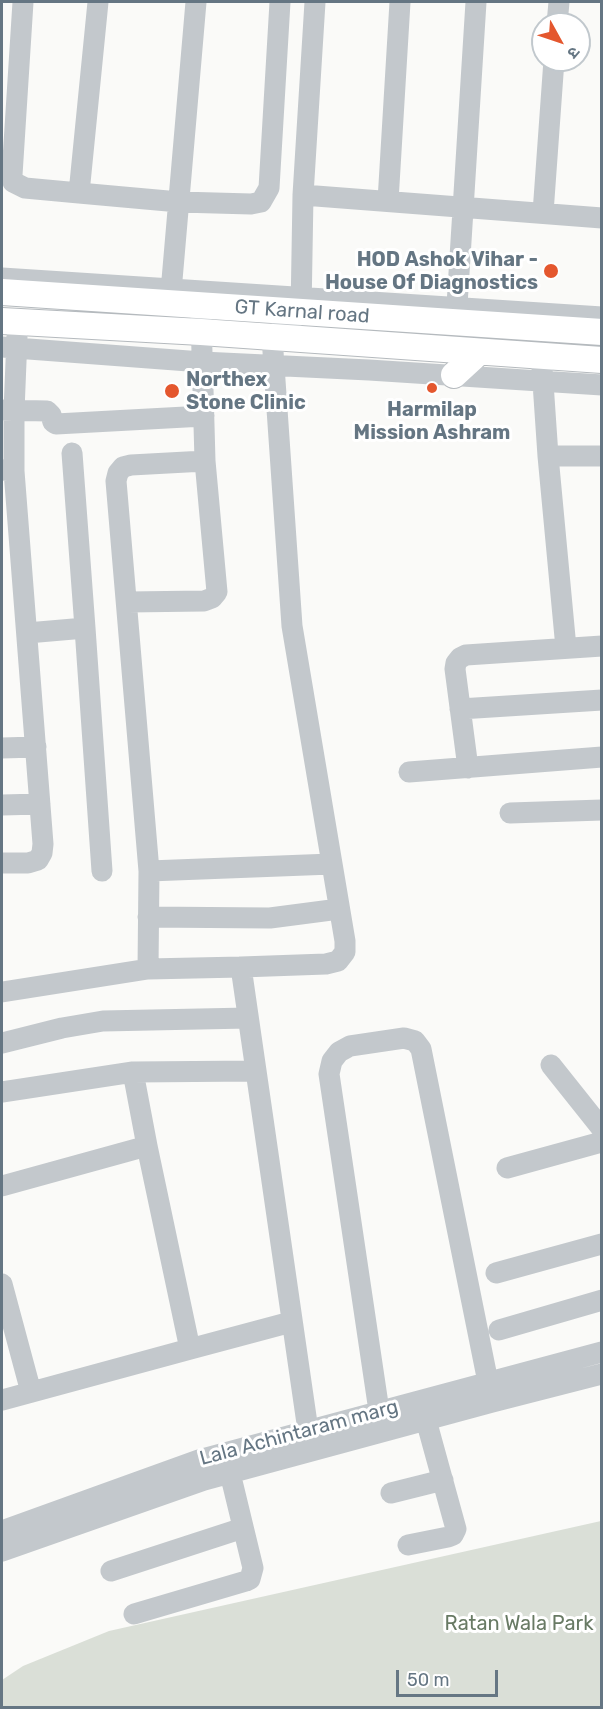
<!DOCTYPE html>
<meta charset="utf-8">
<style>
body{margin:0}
#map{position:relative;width:603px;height:1709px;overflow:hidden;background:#fafaf8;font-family:Rubik,"Noto Sans Devanagari",sans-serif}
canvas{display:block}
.frame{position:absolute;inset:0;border:3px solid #657683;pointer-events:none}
.north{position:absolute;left:531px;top:12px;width:60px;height:60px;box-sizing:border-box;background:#fff;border:2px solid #c1c8cd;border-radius:50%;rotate:130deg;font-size:16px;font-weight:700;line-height:24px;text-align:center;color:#657683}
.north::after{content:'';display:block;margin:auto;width:21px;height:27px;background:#e4572e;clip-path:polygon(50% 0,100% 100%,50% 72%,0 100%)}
.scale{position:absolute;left:396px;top:1670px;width:102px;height:27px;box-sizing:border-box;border:3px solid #657683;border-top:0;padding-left:8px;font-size:18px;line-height:21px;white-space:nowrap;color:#657683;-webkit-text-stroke:4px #fff;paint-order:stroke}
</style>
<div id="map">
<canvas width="603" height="1709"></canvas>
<div class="frame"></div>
<div class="north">उ</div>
<div class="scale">50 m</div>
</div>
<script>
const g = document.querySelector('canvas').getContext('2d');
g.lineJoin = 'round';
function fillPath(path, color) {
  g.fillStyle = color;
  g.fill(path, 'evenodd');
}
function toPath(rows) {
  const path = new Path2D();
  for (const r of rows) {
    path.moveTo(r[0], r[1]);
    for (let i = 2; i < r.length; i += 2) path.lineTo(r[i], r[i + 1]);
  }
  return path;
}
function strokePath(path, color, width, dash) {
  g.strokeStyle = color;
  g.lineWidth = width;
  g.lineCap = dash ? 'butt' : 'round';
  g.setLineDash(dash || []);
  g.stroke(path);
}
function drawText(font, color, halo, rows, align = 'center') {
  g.font = font + ' Rubik,sans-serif';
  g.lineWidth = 6;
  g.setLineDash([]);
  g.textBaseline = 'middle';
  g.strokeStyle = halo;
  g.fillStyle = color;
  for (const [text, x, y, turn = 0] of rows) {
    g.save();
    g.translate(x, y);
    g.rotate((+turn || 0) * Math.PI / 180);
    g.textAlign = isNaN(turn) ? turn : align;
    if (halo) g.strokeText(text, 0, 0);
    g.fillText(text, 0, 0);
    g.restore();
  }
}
const green = toPath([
 [601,1521,601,1707,2,1707,2,1680,23,1666,109,1631]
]);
const minor = toPath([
 [23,2,12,175,13,182,25,188,79,193,179,202,251,204,261,202,269,188,280,2],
 [557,24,559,2],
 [79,193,98,2],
 [303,195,602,218],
 [388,201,400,2],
 [543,213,554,60],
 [2,278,602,317],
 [170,303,196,2],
 [456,321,476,2],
 [2,347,202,362,369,370,602,385],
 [542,368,548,456,566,648],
 [2,410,47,411,51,415,53,422,56,424,204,416],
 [72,453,85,628],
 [548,456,602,456],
 [2,470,14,471,14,411,17,337],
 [128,602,204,601,212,598,217,592,205,461,201,317],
 [27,633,85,628,102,871],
 [460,709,602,700],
 [2,748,36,747],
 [468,768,455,669,456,663,460,658,466,655,602,646],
 [409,772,602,757],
 [2,805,40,804],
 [510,813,602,810],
 [2,863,28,863,38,860,42,853,43,844,14,471],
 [149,871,332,864],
 [148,917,270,918,339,909],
 [148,969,241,967],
 [2,992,148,969,149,871,116,481,118,473,123,467,131,465,205,461],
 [2,1043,62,1028,103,1021,248,1018],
 [551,1065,602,1129],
 [133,1072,147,1146],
 [2,1092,133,1072,255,1071],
 [507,1168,602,1142],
 [2,1186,147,1146,190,1349,291,1322],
 [496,1273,602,1244],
 [2,1284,31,1392],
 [499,1330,602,1300],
 [2,1400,190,1349],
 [382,1431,329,1074,332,1061,339,1052,350,1046,404,1038,415,1041,421,1049,492,1402],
 [311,1451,241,967,326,964,338,961,345,952,345,941,292,626,272,337,301,312,303,195,315,2],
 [391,1493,443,1480],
 [2,1531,199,1460,602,1352],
 [408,1545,448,1537,453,1535,456,1529,426,1420],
 [2,1551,204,1480,492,1402,602,1374],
 [111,1571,243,1528],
 [134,1614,246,1581,250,1579,253,1568,230,1473]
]);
const major = toPath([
 [2,292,602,332],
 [2,321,201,332,602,360],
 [454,375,479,352]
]);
const markers = [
 [551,271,8,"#e4572e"],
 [432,388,6,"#e4572e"],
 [172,391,8,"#e4572e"]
];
const poiNames = [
 ["HOD Ashok Vihar -",538,260],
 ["House Of Diagnostics",538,283],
 ["Northex",186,380,"left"],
 ["Stone Clinic",186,403,"left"],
 ["Harmilap",432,410,"center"],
 ["Mission Ashram",432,433,"center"]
];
const streetNames = [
 ["GT Karnal road",302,312,4],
 ["Lala Achintaram marg",299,1433,-15]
];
const parkNames = [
 ["Ratan Wala Park",519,1624]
];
fillPath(green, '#dadfd7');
strokePath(major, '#b5babe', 28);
strokePath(minor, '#c3c8cc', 21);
strokePath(major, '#fff', 26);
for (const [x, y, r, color] of markers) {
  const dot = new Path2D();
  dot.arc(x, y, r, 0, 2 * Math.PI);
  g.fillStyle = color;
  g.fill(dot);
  strokePath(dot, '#fff', 2);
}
drawText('bold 20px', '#657683', '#fff', poiNames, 'right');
drawText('20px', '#657683', '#fff', streetNames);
drawText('20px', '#687a64', '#fff', parkNames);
</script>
